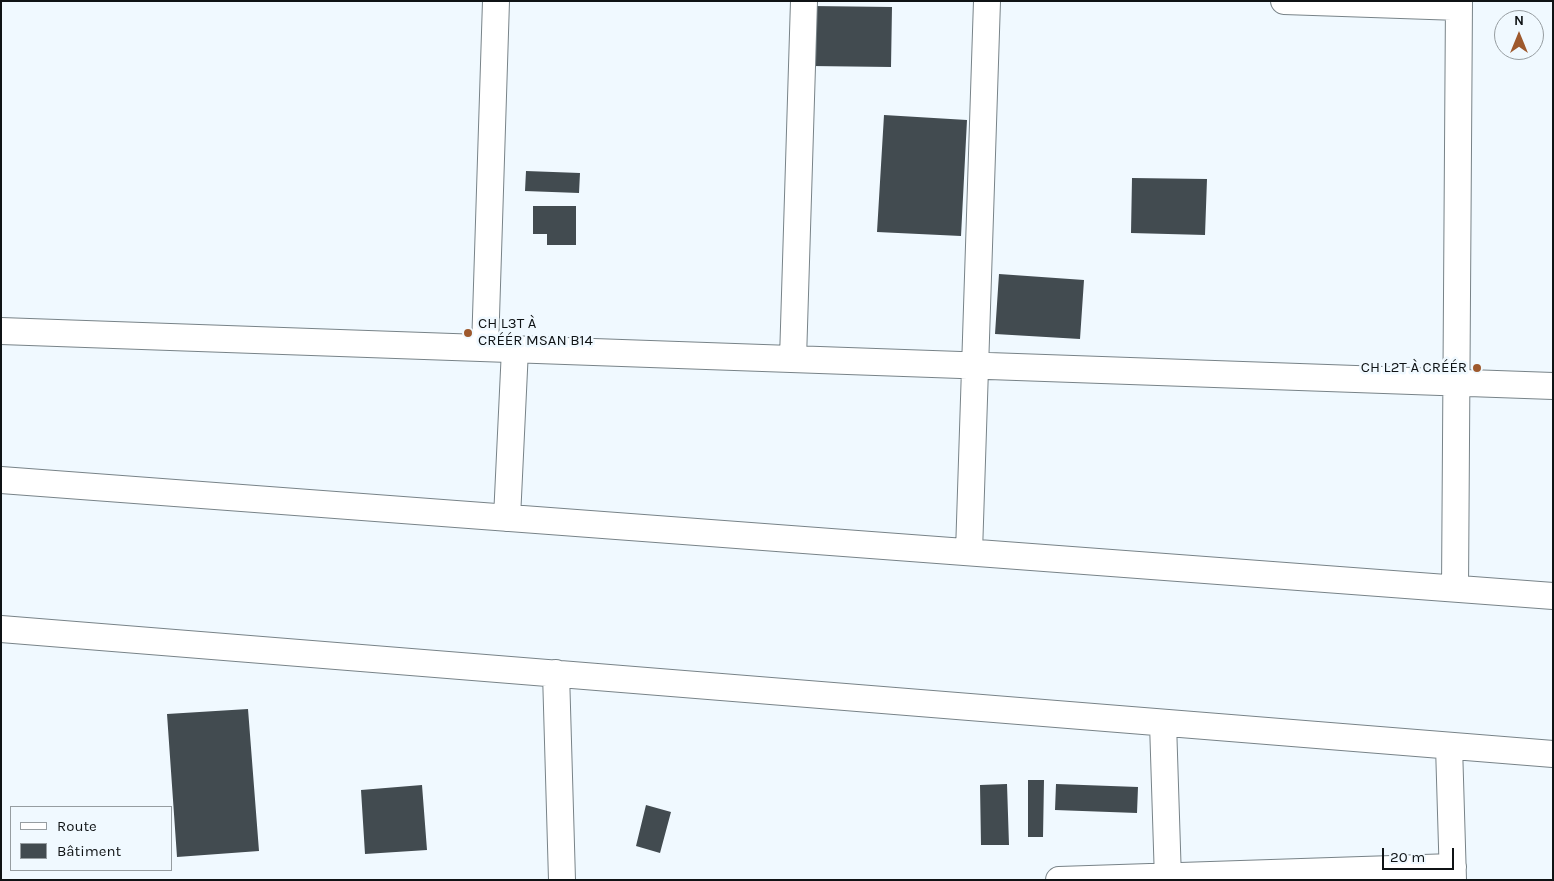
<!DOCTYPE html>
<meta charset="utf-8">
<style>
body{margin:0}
#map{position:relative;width:1554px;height:881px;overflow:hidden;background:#f0f9ff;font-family:Karla,sans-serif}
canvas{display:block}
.frame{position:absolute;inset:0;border:2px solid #0f1315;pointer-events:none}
.legend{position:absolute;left:10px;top:806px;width:162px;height:65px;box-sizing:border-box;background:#f0f9ff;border:1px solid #969da1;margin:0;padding:6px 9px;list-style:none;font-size:15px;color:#0f1315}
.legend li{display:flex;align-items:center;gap:10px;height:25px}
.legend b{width:25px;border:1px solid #969da1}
.north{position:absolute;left:1494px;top:10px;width:50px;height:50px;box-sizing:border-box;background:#f0f9ff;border:1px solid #969da1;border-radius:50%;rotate:0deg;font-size:14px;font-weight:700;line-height:20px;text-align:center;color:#0f1315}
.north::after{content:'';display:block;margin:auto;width:18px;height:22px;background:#9e592d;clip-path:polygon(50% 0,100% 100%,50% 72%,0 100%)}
.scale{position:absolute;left:1382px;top:848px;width:72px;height:22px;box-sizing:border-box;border:2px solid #0f1315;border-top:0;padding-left:6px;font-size:15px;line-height:18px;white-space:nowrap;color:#0f1315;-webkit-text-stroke:4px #f0f9ff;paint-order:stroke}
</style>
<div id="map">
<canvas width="1554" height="881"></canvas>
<div class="frame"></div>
<ul class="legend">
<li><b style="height:6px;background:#fff"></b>Route</li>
<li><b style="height:14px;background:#424b50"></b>Bâtiment</li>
</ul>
<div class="north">N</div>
<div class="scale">20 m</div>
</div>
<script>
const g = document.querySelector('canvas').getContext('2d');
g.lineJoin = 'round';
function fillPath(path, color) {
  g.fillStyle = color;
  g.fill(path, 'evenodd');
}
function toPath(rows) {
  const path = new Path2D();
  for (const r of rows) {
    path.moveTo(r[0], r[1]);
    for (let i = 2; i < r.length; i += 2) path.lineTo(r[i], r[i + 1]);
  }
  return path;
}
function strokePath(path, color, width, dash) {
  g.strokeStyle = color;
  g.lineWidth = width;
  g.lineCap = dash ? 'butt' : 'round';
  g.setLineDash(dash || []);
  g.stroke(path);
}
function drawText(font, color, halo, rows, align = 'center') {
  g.font = font + ' Karla,sans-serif';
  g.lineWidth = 5;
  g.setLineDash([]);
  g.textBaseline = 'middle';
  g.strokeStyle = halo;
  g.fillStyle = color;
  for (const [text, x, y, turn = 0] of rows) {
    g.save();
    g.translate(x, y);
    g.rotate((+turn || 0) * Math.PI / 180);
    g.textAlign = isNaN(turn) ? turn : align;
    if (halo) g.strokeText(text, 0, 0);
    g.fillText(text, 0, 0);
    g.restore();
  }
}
const building = toPath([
 [812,6,892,7,891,67,811,66],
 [884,115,967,120,961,236,877,232],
 [526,171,580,173,579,193,525,191],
 [1132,178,1207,179,1205,235,1131,233],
 [533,206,576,206,576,245,547,245,547,234,533,234],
 [999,274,1084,280,1080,339,995,334],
 [248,709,259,851,177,857,167,714],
 [1028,780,1044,780,1043,837,1028,837],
 [1007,784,1009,845,981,845,980,785],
 [1056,784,1138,787,1137,813,1055,810],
 [422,785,427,850,365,854,361,790],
 [646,805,671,812,660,853,636,846]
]);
const minor = toPath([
 [1284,1,1459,7],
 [1,331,1553,386],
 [485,348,496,1],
 [793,359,804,1],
 [1,480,1553,596],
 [507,518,515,349],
 [969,552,987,1],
 [1455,588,1459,1],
 [1,629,1553,754],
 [556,673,562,880],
 [1163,723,1168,880],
 [1449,746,1453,880],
 [1059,880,1453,867]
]);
const markers = [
 [468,333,5,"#9e592d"],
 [1477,368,5,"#9e592d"]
];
const poiNames = [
 ["CH L3T À",478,324],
 ["CRÉÉR MSAN B14",478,341],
 ["CH L2T À CRÉÉR",1467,368,"right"]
];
fillPath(building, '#424b50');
strokePath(minor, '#788388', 28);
strokePath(minor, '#fff', 26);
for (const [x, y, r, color] of markers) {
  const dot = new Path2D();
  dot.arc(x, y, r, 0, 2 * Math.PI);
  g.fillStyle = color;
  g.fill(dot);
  strokePath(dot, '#f0f9ff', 2);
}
drawText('15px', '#0f1315', '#f0f9ff', poiNames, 'left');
</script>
